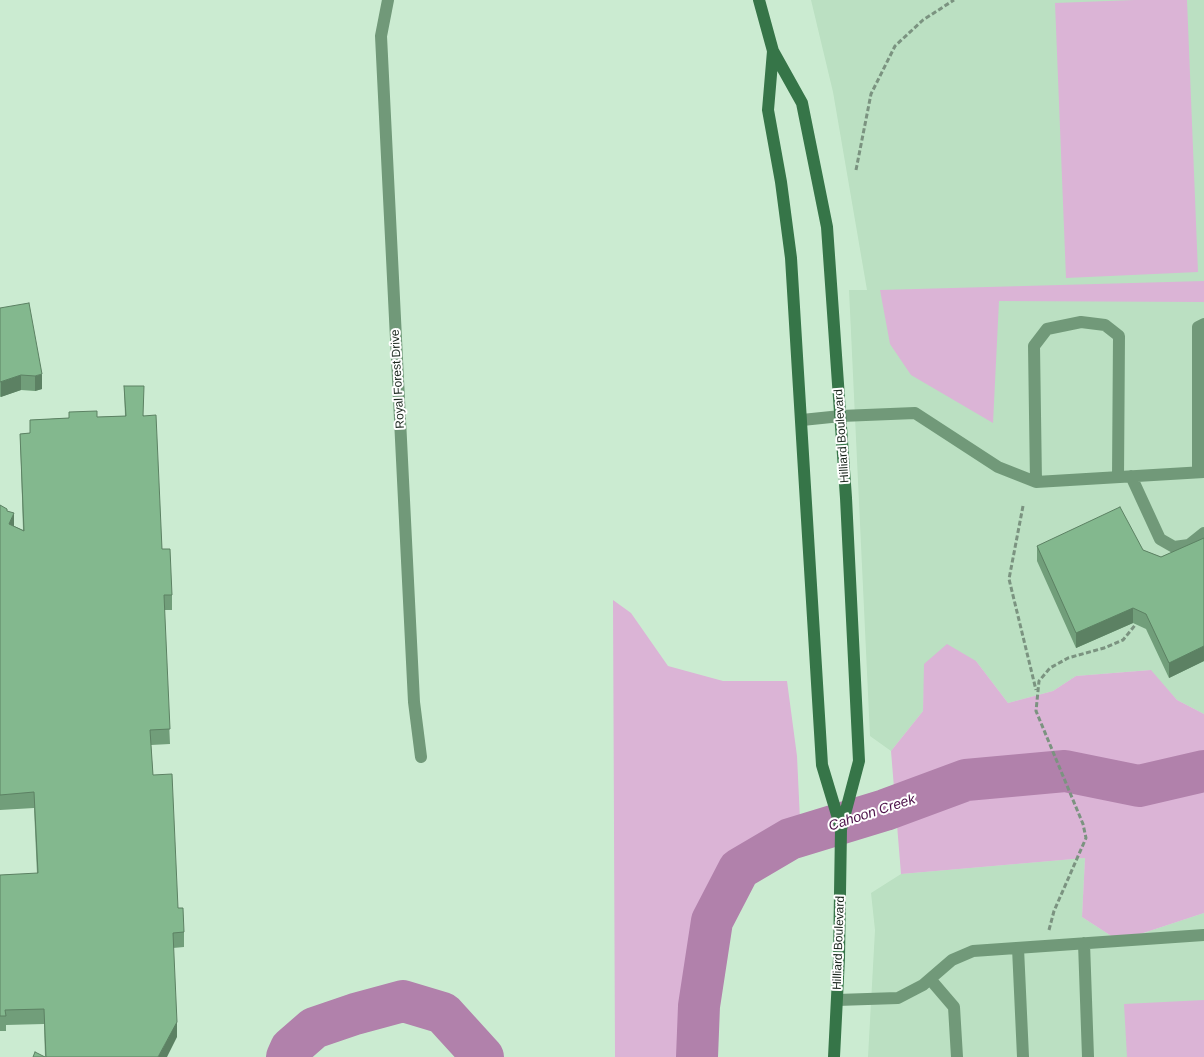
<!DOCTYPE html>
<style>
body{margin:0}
canvas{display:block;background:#cbebd1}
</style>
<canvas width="1204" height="1057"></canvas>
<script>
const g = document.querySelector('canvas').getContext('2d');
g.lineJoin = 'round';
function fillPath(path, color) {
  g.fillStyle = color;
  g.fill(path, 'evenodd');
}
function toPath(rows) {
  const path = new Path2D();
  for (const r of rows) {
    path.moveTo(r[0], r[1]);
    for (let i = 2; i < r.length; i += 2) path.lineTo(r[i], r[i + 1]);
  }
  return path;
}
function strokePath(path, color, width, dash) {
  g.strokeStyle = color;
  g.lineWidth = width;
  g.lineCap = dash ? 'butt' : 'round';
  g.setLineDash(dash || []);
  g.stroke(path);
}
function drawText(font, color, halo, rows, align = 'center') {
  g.font = font + ' Helvetica,sans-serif';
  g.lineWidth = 4;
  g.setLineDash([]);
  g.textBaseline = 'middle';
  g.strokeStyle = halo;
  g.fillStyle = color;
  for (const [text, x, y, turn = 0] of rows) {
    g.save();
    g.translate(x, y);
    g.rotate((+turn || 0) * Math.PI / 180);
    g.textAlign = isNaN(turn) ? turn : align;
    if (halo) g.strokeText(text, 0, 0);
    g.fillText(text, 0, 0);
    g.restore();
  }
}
const built = toPath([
 [811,0,1204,0,1204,714,1177,700,1150,670,1076,676,1053,691,1008,703,976,661,925,664,923,711,891,751,870,736,849,290,867,290,833,92],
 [1085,858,1082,917,1119,941,1204,913,1204,1057,868,1057,875,930,871,893,901,874]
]);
const green = toPath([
 [1134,0,1187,0,1198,272,1066,278,1055,3],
 [1204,281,1204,302,999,301,993,423,911,375,890,344,880,290],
 [613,600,631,613,668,666,723,681,787,681,797,756,800,820,790,839,739,869,712,921,699,1006,697,1057,615,1057],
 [947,644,976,661,1008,703,1053,691,1076,676,1151,670,1177,700,1204,714,1204,913,1119,941,1082,917,1085,858,901,874,891,751,923,711,924,664],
 [1204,1000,1204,1057,1127,1057,1124,1004]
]);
const river = toPath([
 [287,1057,291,1048,314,1028,355,1014,403,1001,443,1013,483,1057],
 [697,1057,699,1006,712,921,739,869,790,839,885,810,966,780,1065,771,1139,786,1204,771]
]);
const path = toPath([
 [856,170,871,94,895,46,923,20,954,0],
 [1023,506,1009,579,1036,690],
 [1049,930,1054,911,1086,838,1083,824,1036,711,1039,681,1050,668,1068,658,1104,648,1123,640,1136,624]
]);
const lane = toPath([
 [802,420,841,416,915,413,998,467,1036,482,1204,472],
 [1198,472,1198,327,1204,324],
 [1131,476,1160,539,1174,547,1189,545,1204,533],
 [1036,482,1034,346,1047,329,1081,322,1105,325,1119,336,1118,477],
 [1084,943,1088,1057],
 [1018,948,1023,1057],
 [930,979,954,1007,957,1057],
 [837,1000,898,998,923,985,952,960,973,951,1204,935]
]);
const street = toPath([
 [388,0,381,36,414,702,421,757]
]);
const secondary = toPath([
 [759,0,773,51,802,103,827,227,846,498,859,761,841,829,839,958,834,1057],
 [773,51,768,110,781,182,791,258,822,765,841,828]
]);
const wall = toPath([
 [0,308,42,389,35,391,21,390,0,397],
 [124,386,144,416,162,549,172,595,172,610,164,610,170,744,151,745,153,775,178,908,184,932,184,947,173,948,177,1037,45,1057,44,1024,6,1025,6,1031,0,1031,0,875,37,874,34,808,0,810,0,505,7,511,14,526,23,530,20,434,30,433,30,420,69,418,69,412,97,417,125,416],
 [1204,538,1204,661,1169,678,1146,629,1133,623,1076,648,1037,561,1037,546,1143,550,1161,557]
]);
const shadedWall = toPath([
 [42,374,42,389,35,391,35,376],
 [21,375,21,390,1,397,1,382],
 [14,513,14,528,9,524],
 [1133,608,1133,623,1076,648,1076,633],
 [1204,646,1204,661,1169,678,1169,663],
 [177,1022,177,1037,167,1057,158,1057]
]);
const building = toPath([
 [29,303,42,374,35,376,21,375,0,382,0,308,29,303],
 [124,386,144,386,143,416,156,415,162,549,170,549,172,595,164,595,170,729,150,730,153,775,172,774,178,908,183,908,184,932,173,933,177,1022,158,1057,46,1057,44,1009,5,1010,6,1016,0,1016,0,875,38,873,34,792,0,795,0,505,7,509,7,511,14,513,9,524,24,531,20,434,30,433,30,420,69,418,69,412,97,411,97,417,126,416,124,386],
 [1120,507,1143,550,1161,557,1204,538,1204,646,1169,663,1146,614,1133,608,1076,633,1037,546,1120,507],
 [35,1052,45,1057,33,1057,35,1052]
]);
const streetNames = [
 ["Royal Forest Drive",398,379,-93],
 ["Hilliard Boulevard",842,436,-94],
 ["Hilliard Boulevard",839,943,-88]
];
const waterNames = [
 ["Cahoon Creek",872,813,-18]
];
fillPath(built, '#bbe0c2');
fillPath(green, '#dbb4d6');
strokePath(river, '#b181ab', 42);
strokePath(path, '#7b9380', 3, [5, 2.5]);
strokePath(lane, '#719979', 12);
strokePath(street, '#719979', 12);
strokePath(secondary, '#367548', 12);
fillPath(wall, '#719e7a');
fillPath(shadedWall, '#5c8163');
fillPath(building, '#83b88e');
strokePath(building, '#5c8163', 1);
drawText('12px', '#1a261d', '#fff', streetNames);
drawText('italic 14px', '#4c1149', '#fff', waterNames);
</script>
